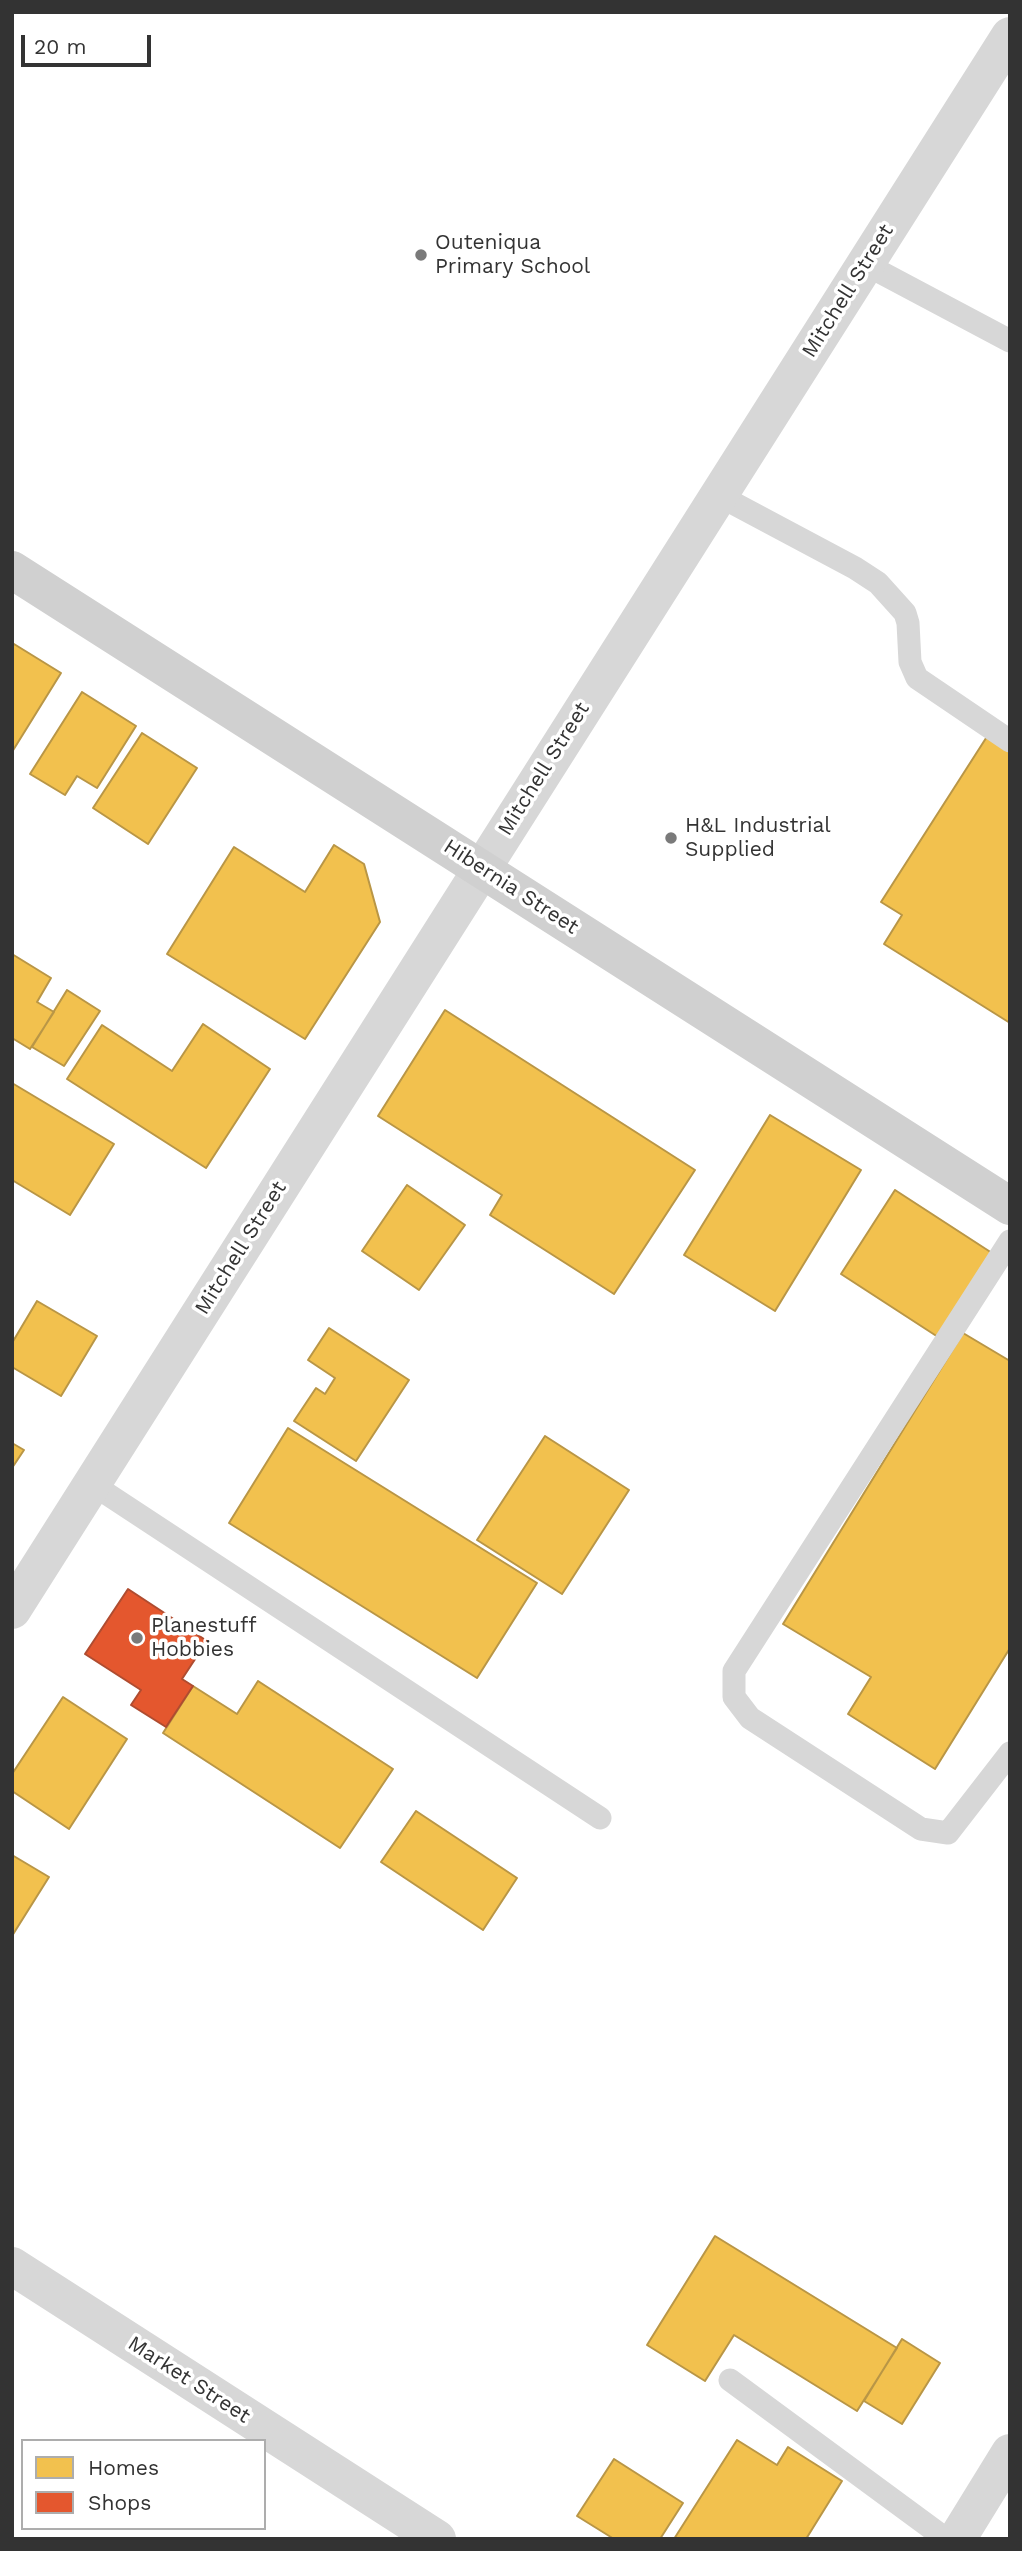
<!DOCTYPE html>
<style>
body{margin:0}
#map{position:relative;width:1022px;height:2551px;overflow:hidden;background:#fff;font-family:"Work Sans",sans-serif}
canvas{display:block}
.frame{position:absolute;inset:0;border:14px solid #333;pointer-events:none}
.legend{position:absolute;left:21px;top:2439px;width:245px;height:91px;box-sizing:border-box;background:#fff;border:2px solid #adadad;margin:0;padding:9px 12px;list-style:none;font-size:21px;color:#333}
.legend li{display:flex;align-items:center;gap:14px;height:35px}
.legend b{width:35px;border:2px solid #adadad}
.scale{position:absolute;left:21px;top:35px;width:130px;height:32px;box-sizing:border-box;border:4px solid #333;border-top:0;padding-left:9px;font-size:21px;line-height:24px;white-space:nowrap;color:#333;-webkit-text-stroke:5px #fff;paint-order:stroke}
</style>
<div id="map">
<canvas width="1022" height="2551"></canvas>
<div class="frame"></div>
<ul class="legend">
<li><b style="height:19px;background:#f2c14e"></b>Homes</li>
<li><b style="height:19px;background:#e4572e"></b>Shops</li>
</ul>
<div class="scale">20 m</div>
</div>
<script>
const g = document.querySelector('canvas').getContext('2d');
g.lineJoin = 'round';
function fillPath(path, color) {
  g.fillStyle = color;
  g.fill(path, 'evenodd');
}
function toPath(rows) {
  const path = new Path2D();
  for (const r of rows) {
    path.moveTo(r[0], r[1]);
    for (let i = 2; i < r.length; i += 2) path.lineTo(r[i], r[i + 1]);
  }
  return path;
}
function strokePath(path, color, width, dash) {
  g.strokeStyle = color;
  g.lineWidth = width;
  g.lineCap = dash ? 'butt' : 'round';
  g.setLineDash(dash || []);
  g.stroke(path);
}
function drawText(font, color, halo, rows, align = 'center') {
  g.font = font + ' "Work Sans",sans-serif';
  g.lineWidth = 7;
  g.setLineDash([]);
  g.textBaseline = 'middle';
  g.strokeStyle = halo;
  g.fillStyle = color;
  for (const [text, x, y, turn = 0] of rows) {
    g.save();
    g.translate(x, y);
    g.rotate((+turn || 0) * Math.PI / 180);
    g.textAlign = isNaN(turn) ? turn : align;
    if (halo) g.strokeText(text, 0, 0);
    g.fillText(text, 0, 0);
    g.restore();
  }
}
const homes = toPath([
 [14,644,61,673,12,752,12,647,14,644],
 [82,692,136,726,97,788,77,776,65,795,30,774,82,692],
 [142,733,197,768,148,844,93,808,142,733],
 [988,735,1010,749,1010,1023,884,944,902,915,881,902,988,735],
 [334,845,364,864,380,922,305,1039,167,954,234,847,305,892,334,845],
 [12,954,51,978,37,1002,54,1012,30,1049,12,1038,12,954],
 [67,990,100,1011,64,1066,32,1047,67,990],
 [445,1010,695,1170,614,1294,490,1215,502,1195,378,1116,445,1010],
 [203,1024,270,1069,206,1168,67,1079,102,1025,172,1071,203,1024],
 [12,1083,114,1144,70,1215,12,1180,12,1083],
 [770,1115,861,1170,775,1311,684,1255,770,1115],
 [407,1185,465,1225,419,1290,362,1251,407,1185],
 [895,1190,992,1253,938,1337,841,1274,895,1190],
 [37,1301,97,1336,61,1396,12,1367,12,1343,37,1301],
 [329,1328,409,1380,356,1461,294,1421,316,1388,325,1394,335,1378,308,1360,329,1328],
 [963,1333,1010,1361,1010,1648,935,1769,848,1714,871,1677,783,1624,963,1333],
 [288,1428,537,1583,477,1678,229,1523,288,1428],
 [545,1436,629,1490,562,1594,477,1540,545,1436],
 [12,1443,24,1450,12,1468,12,1443],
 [258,1681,393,1769,340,1848,163,1733,193,1686,237,1714,258,1681],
 [63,1697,127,1739,69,1829,12,1791,12,1774,63,1697],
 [416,1811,517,1878,483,1930,381,1862,416,1811],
 [12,1855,49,1877,12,1936,12,1855],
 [715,2236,897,2348,857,2411,734,2335,705,2381,647,2345,715,2236],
 [902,2339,940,2363,902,2424,864,2401,902,2339],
 [737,2440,777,2465,788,2447,842,2481,806,2539,674,2539,737,2440],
 [614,2459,683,2503,660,2539,614,2539,577,2516,614,2459]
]);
const shops = toPath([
 [128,1589,207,1641,182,1679,193,1686,166,1727,131,1705,141,1690,85,1654,128,1589]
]);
const lane = toPath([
 [865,264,1010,341],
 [718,495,855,568,878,583,905,613,908,623,910,662,917,678,1010,741],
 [1010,1241,734,1671,734,1697,750,1718,921,1829,948,1833,1010,1753],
 [92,1484,600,1818],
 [730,2380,946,2539]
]);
const street = toPath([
 [12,1610,1010,36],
 [12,2266,437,2539],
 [957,2539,1010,2453]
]);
const secondary = toPath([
 [12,570,1010,1206]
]);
const markers = [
 [421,255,7,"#7a7a7a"],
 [671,838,7,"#7a7a7a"],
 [137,1638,7,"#7a7a7a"]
];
const poiNames = [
 ["Outeniqua",435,243],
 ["Primary School",435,267],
 ["H&L Industrial",685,826],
 ["Supplied",685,850],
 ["Planestuff",151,1626],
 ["Hobbies",151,1650]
];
const streetNames = [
 ["Mitchell Street",848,291,-58],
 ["Mitchell Street",544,769,-58],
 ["Hibernia Street",511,887,33],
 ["Mitchell Street",241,1248,-58],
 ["Market Street",189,2380,33]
];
fillPath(homes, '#f2c14e');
strokePath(homes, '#b99646', 2);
fillPath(shops, '#e4572e');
strokePath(shops, '#af4c30', 2);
strokePath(lane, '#d7d7d7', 23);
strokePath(street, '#d7d7d7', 38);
strokePath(secondary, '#d0d0d0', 38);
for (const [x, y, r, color] of markers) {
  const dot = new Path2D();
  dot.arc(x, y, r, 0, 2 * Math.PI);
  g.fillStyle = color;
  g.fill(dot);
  strokePath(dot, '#fff', 2.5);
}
drawText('21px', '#333', '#fff', poiNames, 'left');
drawText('21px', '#333', '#fff', streetNames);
</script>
